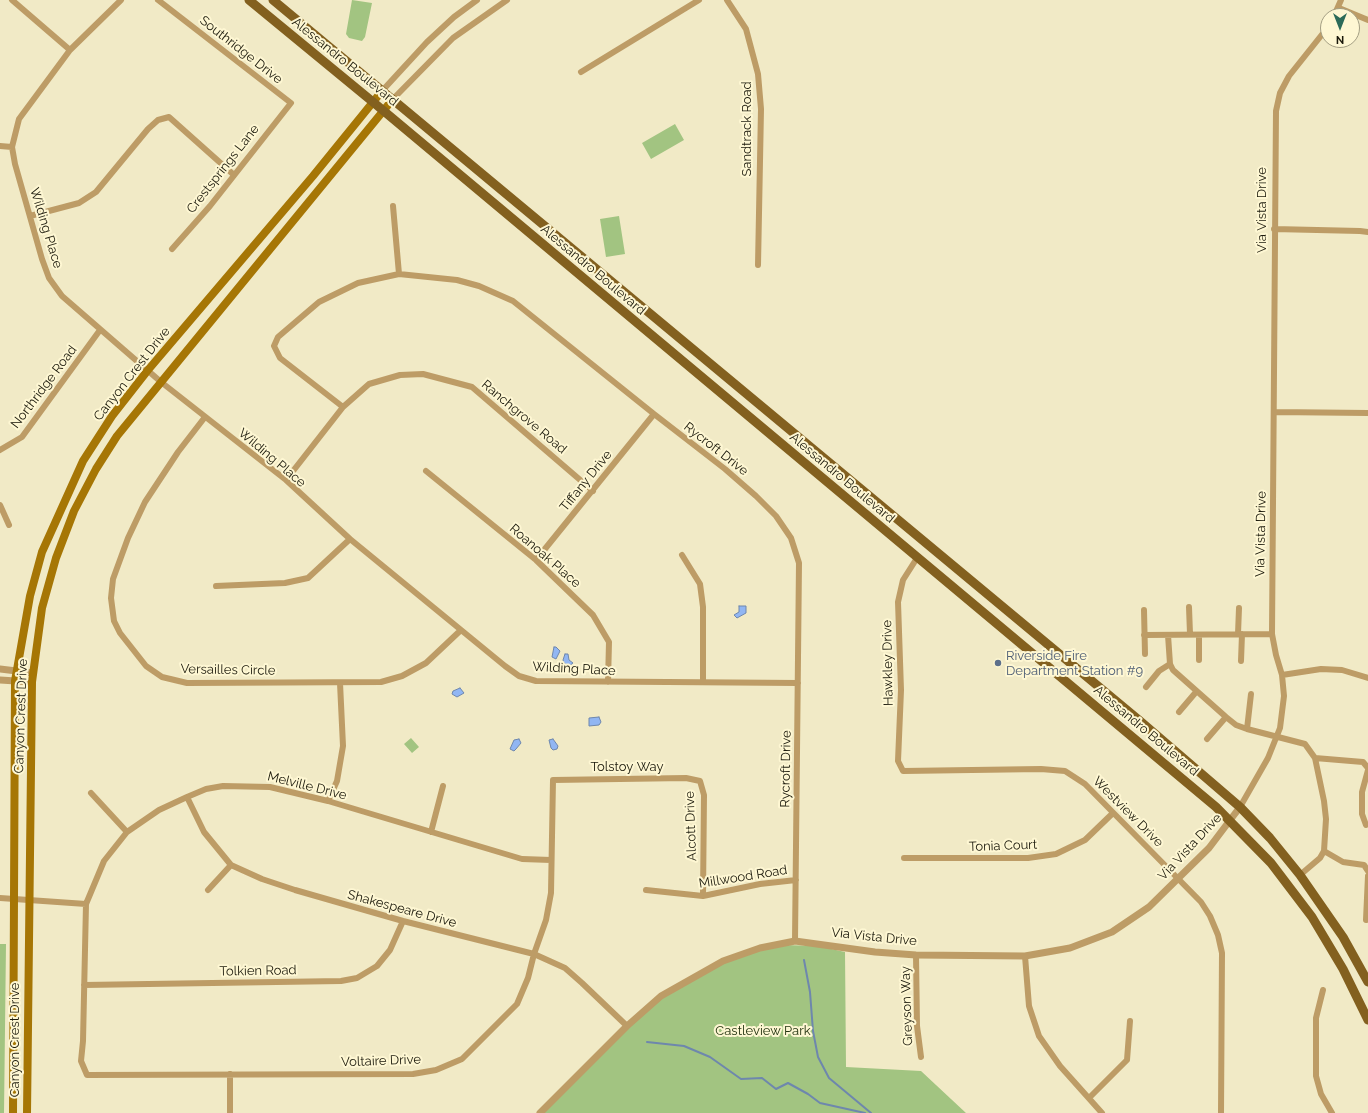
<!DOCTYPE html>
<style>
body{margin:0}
#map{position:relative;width:1368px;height:1113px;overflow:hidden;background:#f1eac6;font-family:Raleway,sans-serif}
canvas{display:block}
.north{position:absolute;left:1320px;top:8px;width:40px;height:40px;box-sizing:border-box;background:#fef7d3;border:1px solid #a39e83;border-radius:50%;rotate:180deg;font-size:11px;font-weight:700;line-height:16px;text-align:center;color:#1b190b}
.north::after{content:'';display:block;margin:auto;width:14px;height:18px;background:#2c6b58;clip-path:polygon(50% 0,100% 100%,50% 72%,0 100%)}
</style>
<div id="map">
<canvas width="1368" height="1113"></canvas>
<div class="north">N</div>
</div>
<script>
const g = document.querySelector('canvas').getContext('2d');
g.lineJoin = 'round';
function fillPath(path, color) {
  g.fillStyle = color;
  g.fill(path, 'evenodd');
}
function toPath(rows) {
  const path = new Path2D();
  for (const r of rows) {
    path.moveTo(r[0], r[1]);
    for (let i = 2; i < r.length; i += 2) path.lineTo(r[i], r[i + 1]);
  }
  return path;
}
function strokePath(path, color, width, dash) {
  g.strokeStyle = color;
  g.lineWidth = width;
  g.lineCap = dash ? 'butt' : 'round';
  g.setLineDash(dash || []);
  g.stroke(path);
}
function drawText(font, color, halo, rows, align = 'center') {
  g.font = font + ' Raleway,sans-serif';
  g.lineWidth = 4;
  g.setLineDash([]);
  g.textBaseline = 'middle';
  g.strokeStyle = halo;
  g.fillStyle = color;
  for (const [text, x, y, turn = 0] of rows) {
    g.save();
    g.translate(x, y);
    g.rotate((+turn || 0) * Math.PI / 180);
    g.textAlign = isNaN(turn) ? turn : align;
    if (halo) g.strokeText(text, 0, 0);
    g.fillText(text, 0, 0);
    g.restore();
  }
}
const green = toPath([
 [352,0,372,3,365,37,362,41,349,38,346,34],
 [675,124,684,140,651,159,642,143],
 [619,216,625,254,606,257,600,219],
 [411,738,419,747,412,753,404,744],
 [0,944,6,944,4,1113,0,1113],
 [784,945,818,946,845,952,846,1067,921,1071,966,1113,538,1113,649,1006,722,960]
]);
const water = toPath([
 [739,606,746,606,746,613,737,618,734,615,739,612,739,606],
 [554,647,556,647,560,651,556,659,552,657,554,647],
 [565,654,568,654,569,660,573,663,569,666,564,663,563,660,565,654],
 [460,688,464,693,457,697,452,694,453,691,460,688],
 [599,717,601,722,599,725,589,726,589,718,599,717],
 [519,739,521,743,516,749,514,751,510,749,514,740,519,739],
 [553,739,558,746,557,749,553,750,551,748,549,740,553,739]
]);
const stream = toPath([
 [804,960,810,992,813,1031,818,1057,829,1078,871,1113],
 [647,1042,684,1046,710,1057,741,1079,762,1078,776,1089,788,1083,808,1094,820,1103,865,1113]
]);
const minor = toPath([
 [12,0,70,50],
 [121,0,70,50,19,119,12,147,15,164,42,259,49,278,62,296,161,382,286,480,350,539,505,666,519,676,536,681,798,683],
 [158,0,291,103,210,206,172,249],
 [727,0,746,29,758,74,761,109,758,265],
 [1339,8,1368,20],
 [1334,16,1341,0],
 [581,72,699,0],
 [382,91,427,42,454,17,477,0],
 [393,99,453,38,507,0],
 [0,146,12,147],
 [393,206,399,274],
 [30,216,79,203,96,192,148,129,158,120,169,117,234,175],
 [1274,229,1360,231,1368,232],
 [343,407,280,358,274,346,278,337,319,302,358,283,399,274,457,280,479,286,513,301,654,414,725,469,756,496,776,516,791,538,799,563,795,941],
 [1274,412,1368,413],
 [205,417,178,452,145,502,128,538,113,579,111,598,114,621,120,633,146,666,162,677,187,683,381,682,402,676,426,663,461,630],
 [0,450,22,437,100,330],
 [426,471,536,560,593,615,609,642,608,682],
 [286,480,343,407,369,384,400,375,423,374,472,387,593,491],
 [0,505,9,525],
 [682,555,700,584,703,607,703,682],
 [917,558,903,580,898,602,901,690,898,761,903,771,1041,769,1065,771,1085,784,1201,902,1210,916,1218,935,1222,953,1221,1113],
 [536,560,654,414],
 [216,586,285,583,308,578,350,539],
 [1189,607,1190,634],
 [1144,610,1145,654],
 [1238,634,1239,608],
 [1144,635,1272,634],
 [1168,635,1170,664,1173,670,1226,717,1236,725,1247,729,1305,744,1315,758,1324,801,1326,819,1324,851,1320,858,1300,875],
 [1199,635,1199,660],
 [1241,661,1242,634],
 [1282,675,1321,669,1342,670,1368,678],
 [1146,687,1159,671,1170,664],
 [1179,712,1196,692],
 [1247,729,1251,694],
 [1207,739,1226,717],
 [1315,758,1363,762,1368,768],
 [91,793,127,832],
 [187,797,204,832,231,865,262,879,295,890,403,921,534,954,565,968,582,983,627,1026],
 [328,801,337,781,343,746,340,683],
 [1240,807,1268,758,1280,728,1284,696,1282,675,1276,655,1272,634,1276,111,1280,93,1289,76,1328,27],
 [1366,825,1362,814,1362,792,1368,770],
 [431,832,443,786],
 [1324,851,1343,862,1364,865,1368,871],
 [904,858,1028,858,1056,854,1085,840,1113,813],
 [551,860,522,859,328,801,270,787,223,786,206,789,187,797,159,810,127,832,104,861,86,904,83,1041,81,1061,87,1075,413,1074,436,1070,462,1059,517,1004,528,978,534,954,546,920,551,893,553,780,686,778,700,781,704,795,703,896],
 [208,890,231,865],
 [646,890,703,896,760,884,796,880],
 [0,898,86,904],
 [1366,920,1368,876],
 [916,955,917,1026,921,1057],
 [1025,956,1029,1006,1039,1036,1060,1066,1102,1113],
 [84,985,341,981,357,978,377,966,390,950,403,921],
 [1323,990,1316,1018,1316,1076,1321,1094,1332,1113],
 [230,1074,230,1113],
 [1089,1098,1127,1060,1130,1021]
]);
const tertiary = toPath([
 [0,669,33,673],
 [0,680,32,682],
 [540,1113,627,1026,661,996,723,961,760,948,795,941,875,952,916,955,1025,956,1070,948,1112,932,1149,907,1209,848,1240,807]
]);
const secondary = toPath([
 [13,1113,15,681,30,596,42,552,83,461,112,416,148,370,313,176,382,91],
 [27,1113,32,682,42,608,56,558,74,511,96,469,117,436,393,99]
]);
const primary = toPath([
 [249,0,373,102,1216,807,1271,863,1312,917,1343,969,1368,1020],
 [273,0,1140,721,1240,807,1270,838,1300,875,1343,937,1368,982]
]);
const markers = [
 [998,663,4,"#5c6f8a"]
];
const streetNames = [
 ["Southridge Drive",241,50,38],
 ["Alessandro Boulevard",345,62,39],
 ["Sandtrack Road",747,129,-90],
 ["Crestsprings Lane",223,169,-52],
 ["Via Vista Drive",1262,210,-90],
 ["Wilding Place",46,228,73],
 ["Alessandro Boulevard",593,270,40],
 ["Canyon Crest Drive",132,374,-52],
 ["Northridge Road",44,387,-53],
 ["Ranchgrove Road",524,417,40],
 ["Rycroft Drive",716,449,38],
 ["Wilding Place",272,458,40],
 ["Alessandro Boulevard",842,478,40],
 ["Tiffany Drive",586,481,-51],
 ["Via Vista Drive",1261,534,-89],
 ["Roanoak Place",545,556,41],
 ["Hawkley Drive",888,663,-91],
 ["Wilding Place",574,669,3],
 ["Versailles Circle",228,670,1],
 ["Canyon Crest Drive",21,716,-88],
 ["Alessandro Boulevard",1146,731,40],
 ["Tolstoy Way",627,767],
 ["Rycroft Drive",786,769,-89],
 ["Melville Drive",307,786,14],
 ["Westview Drive",1128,812,45],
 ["Alcott Drive",691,826,-92],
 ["Tonia Court",1003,846,-2],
 ["Via Vista Drive",1190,847,-47],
 ["Millwood Road",743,877,-9],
 ["Shakespeare Drive",402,909,15],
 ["Via Vista Drive",874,937,6],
 ["Tolkien Road",258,971,-1],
 ["Greyson Way",907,1006,-92],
 ["Canyon Crest Drive",15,1040,-90],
 ["Voltaire Drive",381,1061,-2]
];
const serviceNames = [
 ["Riverside Fire",1006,656],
 ["Department Station #9",1006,671]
];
const parkNames = [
 ["Castleview Park",763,1031]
];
fillPath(green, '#a2c481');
fillPath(water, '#91b6f3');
strokePath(water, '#6e87ad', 1);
strokePath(stream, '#6e87ad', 2);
strokePath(minor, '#bd9c66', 6);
strokePath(tertiary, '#bd9c66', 7);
strokePath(secondary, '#a67605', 8);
strokePath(primary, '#83601f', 9);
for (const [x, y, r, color] of markers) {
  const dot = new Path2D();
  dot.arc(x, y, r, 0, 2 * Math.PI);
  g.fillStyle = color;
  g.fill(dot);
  strokePath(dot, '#fef7d3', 1.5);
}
drawText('13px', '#1b190b', '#fef7d3', streetNames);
drawText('13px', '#4e5e75', '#fef7d3', serviceNames, 'left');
drawText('13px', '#243411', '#fef7d3', parkNames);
</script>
